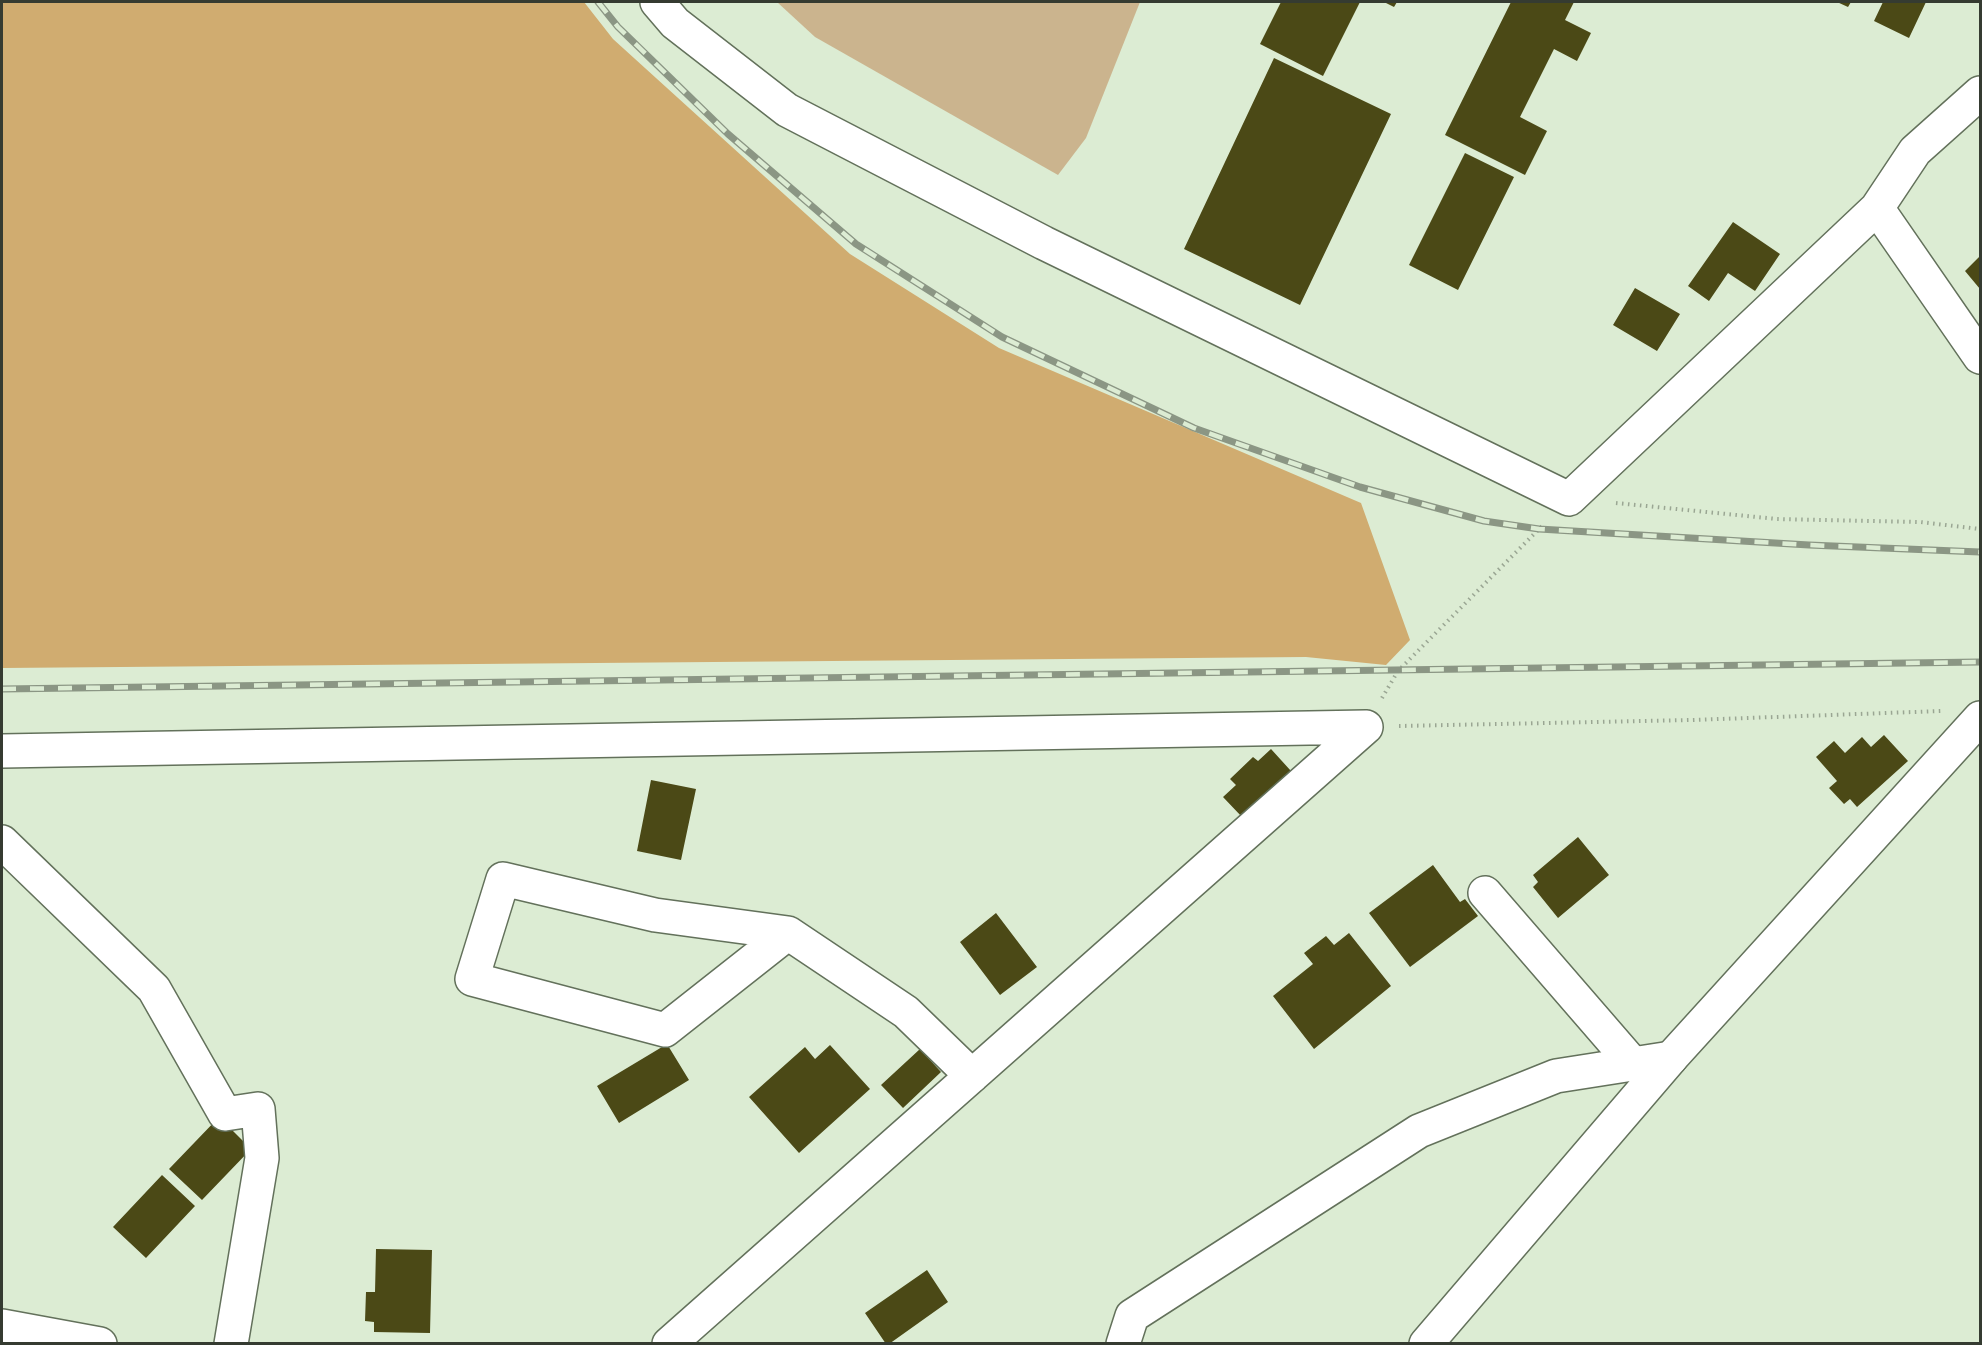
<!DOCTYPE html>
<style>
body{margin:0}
#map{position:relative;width:1982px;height:1345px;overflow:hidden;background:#dcecd3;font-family:"Roboto Condensed",sans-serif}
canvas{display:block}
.frame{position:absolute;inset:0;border:3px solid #353b31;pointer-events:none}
</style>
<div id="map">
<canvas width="1982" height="1345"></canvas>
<div class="frame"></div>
</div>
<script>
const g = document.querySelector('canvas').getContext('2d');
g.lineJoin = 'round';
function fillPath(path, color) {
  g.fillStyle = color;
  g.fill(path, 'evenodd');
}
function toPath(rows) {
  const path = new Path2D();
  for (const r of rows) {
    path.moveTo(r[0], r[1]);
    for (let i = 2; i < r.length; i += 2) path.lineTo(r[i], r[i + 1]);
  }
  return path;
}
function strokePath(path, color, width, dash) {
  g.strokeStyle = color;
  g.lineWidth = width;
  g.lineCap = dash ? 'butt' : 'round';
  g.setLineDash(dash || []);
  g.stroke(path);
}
const green = toPath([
 [777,2,1140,2,1086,138,1058,175,815,37]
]);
const forest = toPath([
 [2,2,584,2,613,39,850,254,999,348,1361,503,1410,640,1386,665,1306,657,2,668]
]);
const building = toPath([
 [1281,2,1360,2,1323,76,1260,44],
 [1384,2,1397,2,1394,7],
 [1511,2,1574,2,1565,20,1591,33,1577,61,1554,49,1520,117,1547,131,1525,175,1445,135],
 [1837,2,1851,2,1848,7],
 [1883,2,1926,2,1909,38,1874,21],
 [1274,58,1391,114,1300,305,1184,249],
 [1465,153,1514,177,1458,290,1409,265],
 [1733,222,1780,254,1755,291,1728,273,1709,301,1688,286],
 [1980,256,1980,289,1965,271],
 [1635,288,1680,314,1657,351,1613,325],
 [1884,735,1908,761,1857,807,1850,799,1844,804,1829,788,1837,781,1816,757,1834,741,1845,753,1862,737,1871,747],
 [1271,749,1291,771,1242,817,1223,797,1236,785,1230,779,1253,757,1258,761],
 [651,780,696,789,681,860,637,851],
 [1578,837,1609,875,1558,918,1533,887,1538,882,1533,875],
 [1433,865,1460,902,1465,899,1478,916,1410,967,1369,913],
 [996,913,1037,967,1000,995,960,942],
 [1349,933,1391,986,1314,1049,1273,996,1313,964,1304,953,1326,936,1334,945],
 [667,1044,689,1080,619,1123,597,1086],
 [830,1045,870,1089,799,1153,749,1097,805,1047,815,1059],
 [920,1049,941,1072,903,1108,881,1085],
 [219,1117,251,1149,202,1200,169,1169],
 [162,1175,195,1206,146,1258,113,1227],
 [376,1249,432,1250,430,1333,374,1332,374,1322,365,1321,366,1292,375,1292],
 [927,1270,948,1302,889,1344,886,1344,865,1313]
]);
const path = toPath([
 [1616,503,1777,519,1920,522,1980,529],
 [1382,698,1398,671,1544,524],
 [1399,726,1692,720,1941,711]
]);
const minor = toPath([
 [657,2,675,23,787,110,1044,243,1569,499,1877,208,1915,151,1980,93],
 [1877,208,1980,357],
 [2,751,1366,727],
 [2,842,154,989,225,1114,258,1109,262,1158,231,1344],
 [1485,893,1633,1064],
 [788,933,655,915,503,879,472,979,665,1030,788,933,906,1012,972,1076],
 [669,1344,1366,727],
 [1123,1344,1132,1316,1419,1131,1556,1076,1671,1058]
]);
const tertiary = toPath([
 [2,1326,100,1344],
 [1426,1344,1671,1058,1980,718]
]);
const rail = toPath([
 [598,2,618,27,728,134,856,244,1002,337,1194,428,1360,487,1484,521,1539,529,1809,545,1980,552],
 [2,689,1980,662]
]);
fillPath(green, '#cbb48e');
fillPath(forest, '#d0ac70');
fillPath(building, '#4b4916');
strokePath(minor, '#63715b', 36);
strokePath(tertiary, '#63715b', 36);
strokePath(path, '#9aa693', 4, [1.5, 4.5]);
strokePath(minor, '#fff', 33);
strokePath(tertiary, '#fff', 33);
strokePath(rail, '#8b9684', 7);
strokePath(rail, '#dcecd3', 4.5, [14]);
</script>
